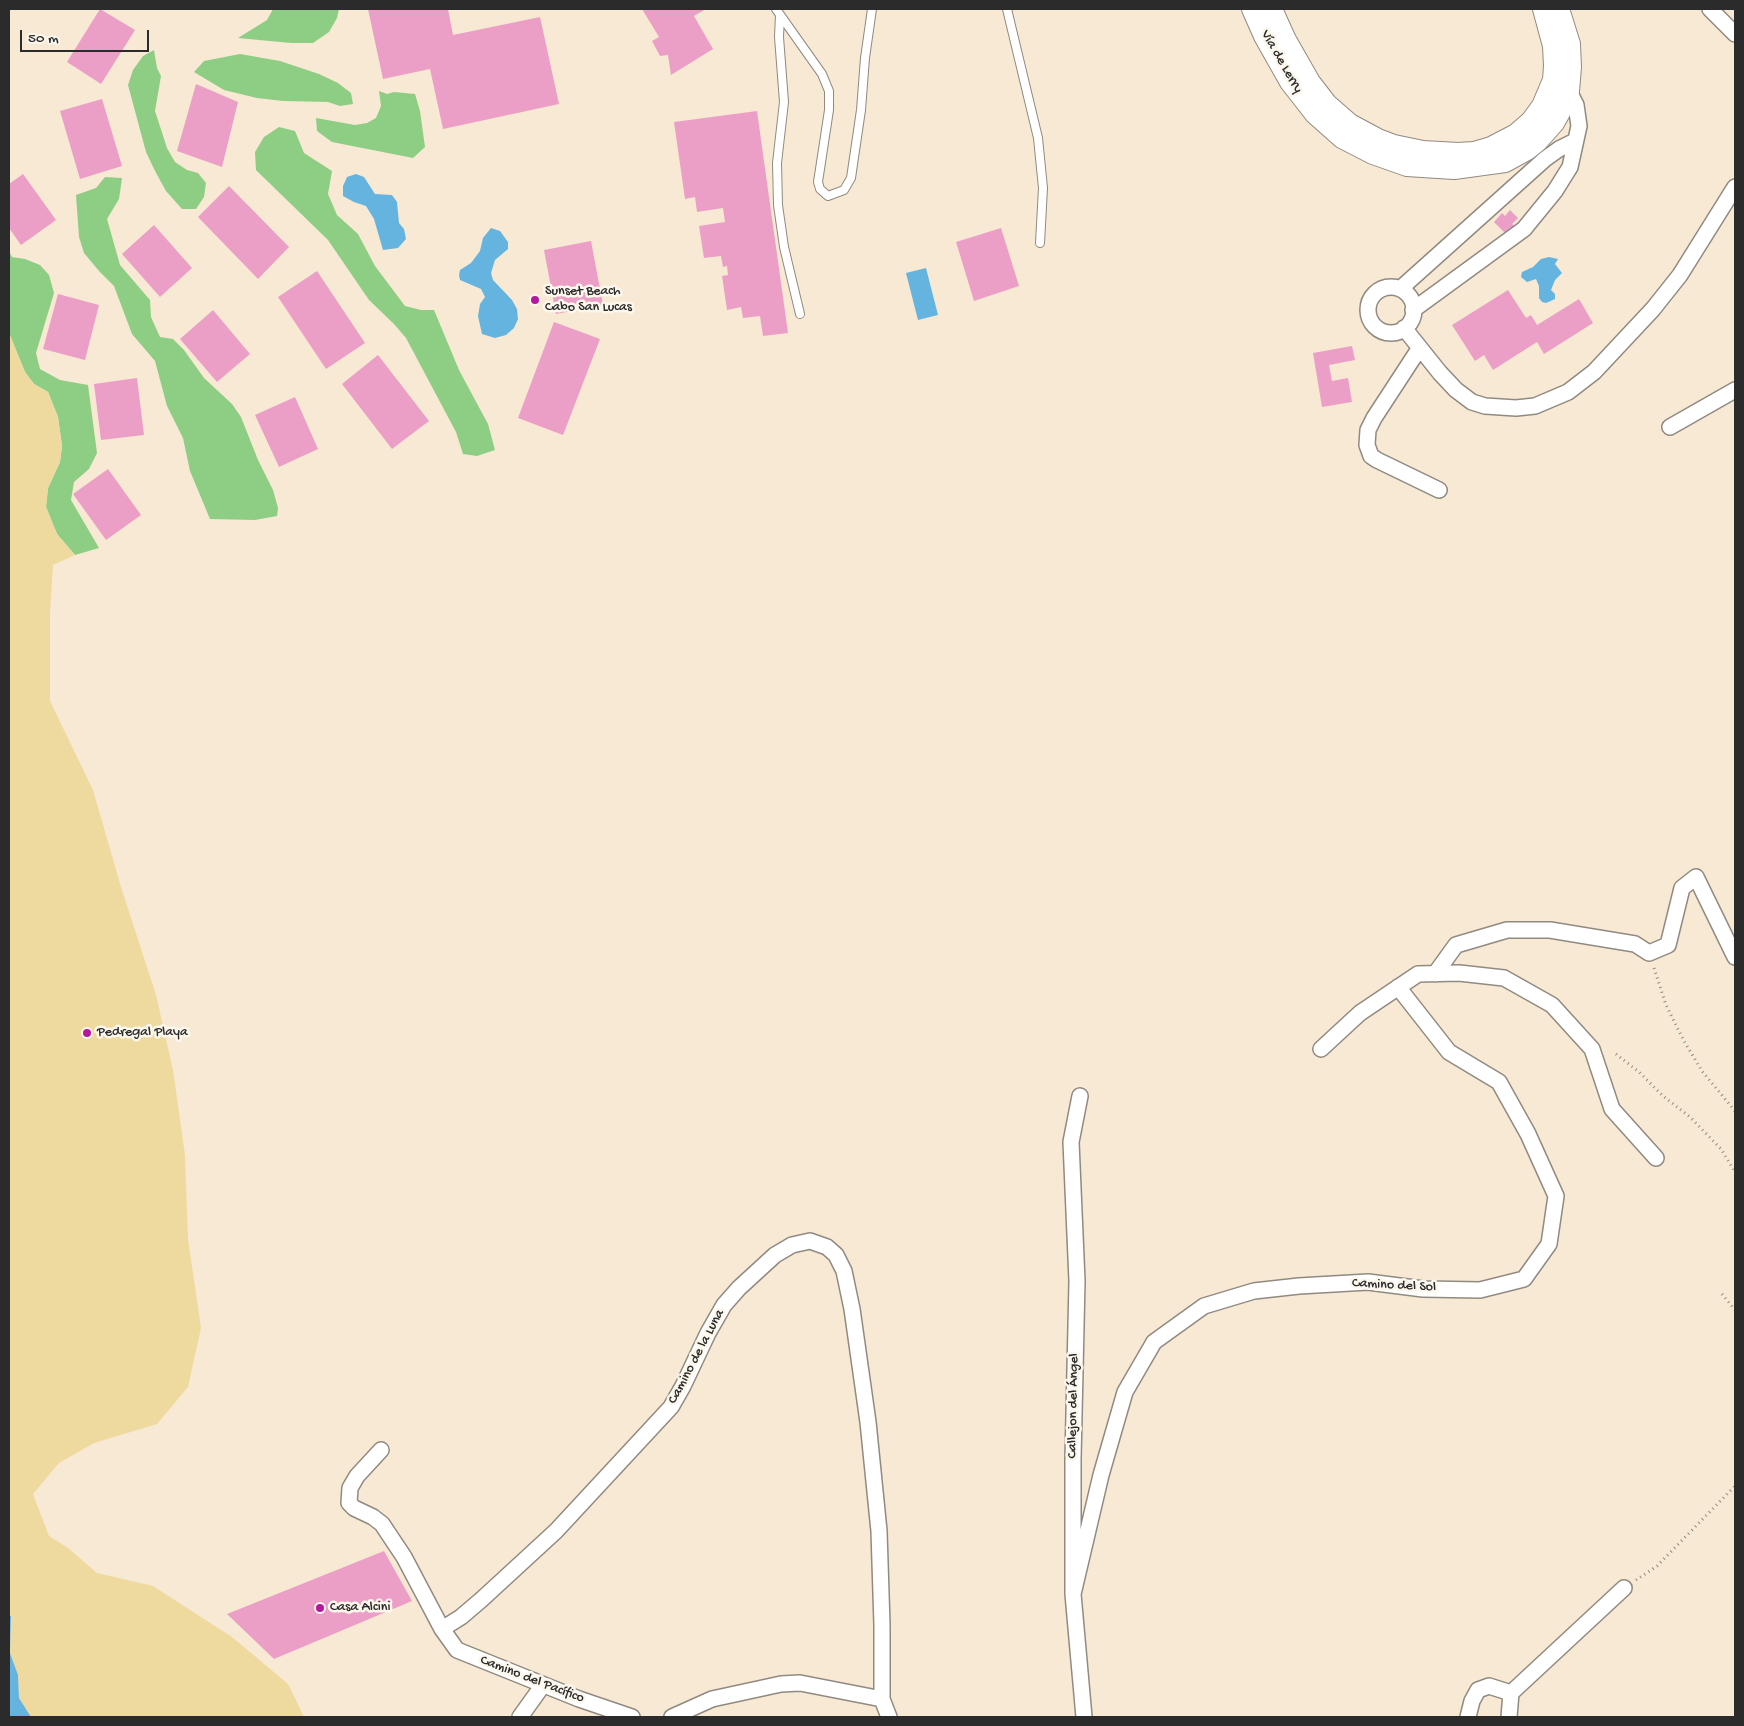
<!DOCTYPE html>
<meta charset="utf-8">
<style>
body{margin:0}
#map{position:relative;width:1744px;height:1726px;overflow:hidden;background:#f7e9d4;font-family:"Gochi Hand",sans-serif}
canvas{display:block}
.frame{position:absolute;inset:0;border:10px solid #2b2b2b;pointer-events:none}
.scale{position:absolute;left:20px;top:30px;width:129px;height:22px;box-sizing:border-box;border:2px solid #2b2b2b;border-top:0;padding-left:6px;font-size:15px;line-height:18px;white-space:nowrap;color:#2b2b2b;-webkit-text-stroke:4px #fbf7ec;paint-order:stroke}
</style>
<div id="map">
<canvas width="1744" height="1726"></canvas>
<div class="frame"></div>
<div class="scale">50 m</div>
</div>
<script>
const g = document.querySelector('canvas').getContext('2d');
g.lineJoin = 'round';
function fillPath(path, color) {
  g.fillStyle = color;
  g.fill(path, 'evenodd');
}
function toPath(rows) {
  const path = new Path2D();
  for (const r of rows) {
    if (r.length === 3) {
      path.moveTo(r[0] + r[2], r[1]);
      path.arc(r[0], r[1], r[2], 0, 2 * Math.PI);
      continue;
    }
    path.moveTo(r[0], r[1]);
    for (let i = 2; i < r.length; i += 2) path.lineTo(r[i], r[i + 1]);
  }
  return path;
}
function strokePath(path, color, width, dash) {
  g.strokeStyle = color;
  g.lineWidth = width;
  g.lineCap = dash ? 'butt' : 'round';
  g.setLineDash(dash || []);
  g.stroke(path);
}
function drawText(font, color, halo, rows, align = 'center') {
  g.font = font + ' "Gochi Hand",sans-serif';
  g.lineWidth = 5;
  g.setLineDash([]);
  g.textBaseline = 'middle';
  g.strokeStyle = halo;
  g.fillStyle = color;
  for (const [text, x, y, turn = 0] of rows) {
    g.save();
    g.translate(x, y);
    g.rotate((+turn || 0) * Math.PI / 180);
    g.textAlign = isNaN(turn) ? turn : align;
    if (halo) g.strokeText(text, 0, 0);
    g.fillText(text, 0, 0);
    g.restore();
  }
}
const green = toPath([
 [273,9,339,9,337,18,329,32,313,43,291,43,238,38,267,20],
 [154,50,157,68,161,76,155,111,167,148,175,162,187,170,198,173,206,183,204,197,196,209,182,209,166,191,155,171,146,152,128,85,133,70,143,56],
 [240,54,280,61,319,74,338,83,351,93,353,104,340,106,328,102,283,101,257,98,224,90,194,72,204,61],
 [379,91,387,94,394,92,415,94,420,111,425,147,413,158,332,142,317,131,316,118,355,125,367,123,376,118,381,106],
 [279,127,295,131,304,153,332,171,328,194,337,215,358,234,375,266,405,306,421,310,434,310,459,370,488,424,495,450,477,456,463,454,456,432,406,338,394,324,369,300,328,240,256,170,255,152,264,137],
 [105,177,122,178,119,199,107,219,120,265,150,300,151,317,160,337,173,339,184,350,204,378,232,404,241,417,258,460,273,490,278,508,277,516,255,520,210,519,190,471,183,438,167,406,155,361,132,334,114,286,99,271,84,253,79,237,76,195,96,188],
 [9,251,12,257,25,259,40,265,49,275,54,293,36,353,40,369,60,380,88,385,97,453,89,469,74,482,71,500,99,548,75,555,57,534,46,507,48,488,60,462,62,446,58,417,48,392,34,384,25,372,9,333]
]);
const sand = toPath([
 [9,333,25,372,34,384,48,392,58,417,62,446,60,462,48,488,46,507,57,534,75,555,53,565,50,612,50,701,93,790,121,887,156,995,173,1070,185,1155,188,1239,201,1328,188,1387,157,1424,94,1443,59,1463,33,1494,49,1536,68,1548,97,1573,153,1586,232,1637,288,1684,304,1717,31,1717,19,1698,18,1675,10,1653,11,1616,9,1616]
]);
const water = toPath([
 [356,174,364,177,375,194,392,195,397,202,399,223,404,229,406,239,398,248,383,250,374,219,366,206,354,202,343,196,343,186,347,177],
 [491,228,500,231,508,242,508,249,495,260,491,273,493,280,512,300,517,309,518,319,514,328,506,335,495,338,482,334,478,316,480,304,485,297,481,289,460,280,459,275,460,270,471,263,480,251,483,238],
 [1549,257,1558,259,1555,264,1562,273,1555,280,1551,290,1555,294,1555,299,1546,303,1542,302,1539,298,1539,286,1536,279,1527,282,1521,277,1522,272,1533,267,1541,259],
 [926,268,938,315,918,320,906,273],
 [9,1616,11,1616,10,1653,18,1675,19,1698,31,1717,9,1717]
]);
const building = toPath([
 [100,9,135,30,101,84,67,62],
 [368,9,448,9,453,35,540,17,559,104,443,129,430,69,383,79],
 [642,9,706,9,694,16,713,49,671,75,668,55,660,56,652,41,659,37],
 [196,84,238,102,222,167,177,151],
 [102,99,122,166,80,179,60,111],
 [757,111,788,333,763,336,760,316,743,318,741,307,727,310,722,276,728,275,727,266,723,267,721,256,704,258,699,226,725,222,723,208,697,212,695,197,685,199,674,122],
 [23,174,56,220,21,245,9,228,9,184],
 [229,186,289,247,258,279,198,217],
 [1510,210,1518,218,1512,224,1515,226,1507,235,1494,222,1502,213,1505,216],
 [154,225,192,268,160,297,122,254],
 [1001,228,1019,286,974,301,956,242],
 [591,241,603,305,556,314,544,250],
 [317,271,365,343,326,369,278,297],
 [1508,290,1526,318,1531,315,1537,325,1579,299,1593,323,1544,354,1537,342,1493,370,1484,355,1475,361,1452,325],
 [58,294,99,305,85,360,43,349],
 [213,310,250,354,217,382,180,339],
 [554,322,600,339,563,435,518,418],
 [1352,346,1355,360,1329,365,1332,381,1348,378,1352,402,1322,407,1313,353],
 [378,355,429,421,392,449,342,384],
 [137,378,144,435,101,440,94,384],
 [295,397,318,449,279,467,255,415],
 [108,469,141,515,106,540,73,494],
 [384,1551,412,1601,274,1659,227,1614]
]);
const path = toPath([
 [1654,968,1666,1005,1684,1041,1702,1071,1735,1111],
 [1616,1054,1639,1072,1663,1096,1690,1117,1721,1149,1735,1172],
 [1722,1294,1735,1310],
 [1636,1580,1657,1566,1735,1486]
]);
const lane = toPath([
 [776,9,822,74,829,91,829,110,818,182,820,189,828,196,844,190,851,178,861,110,865,58,872,9],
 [1007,9,1038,138,1043,188,1040,243],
 [780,15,779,37,784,102,777,163,778,205,784,247,800,314]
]);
const street = toPath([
 [1710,9,1735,34],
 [1391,310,23],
 [1400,289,1545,159,1559,149,1575,141],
 [1413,310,1524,229,1555,191,1570,167,1579,126,1576,105,1569,91,1564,88],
 [1404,328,1440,373,1456,390,1472,402,1485,406,1516,408,1535,406,1568,392,1594,372,1653,309,1680,275,1735,187],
 [1419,349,1374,418,1368,430,1367,445,1371,456,1377,460,1439,490],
 [1670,427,1735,390],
 [1435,974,1456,945,1507,930,1550,930,1635,944,1649,953,1668,945,1682,888,1696,877,1735,957],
 [1321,1049,1360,1013,1418,974,1459,973,1504,978,1552,1005,1592,1049,1612,1109,1656,1158],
 [1080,1096,1071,1142,1077,1281,1073,1459,1073,1594,1084,1717],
 [381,1450,357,1476,350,1488,349,1503,354,1508,373,1517,382,1524,404,1557,442,1629,457,1650,579,1699,632,1717],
 [1073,1594,1101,1475,1125,1392,1154,1342,1204,1306,1254,1291,1299,1286,1368,1282,1423,1289,1480,1290,1524,1279,1549,1244,1556,1196,1528,1134,1499,1082,1449,1052,1398,987],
 [442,1629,461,1617,481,1600,556,1531,671,1407,683,1386,708,1333,724,1305,739,1288,775,1255,792,1245,810,1241,827,1247,836,1255,844,1271,852,1309,868,1422,879,1531,882,1625,882,1699,889,1717],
 [1511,1693,1624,1588],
 [520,1717,543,1685],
 [672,1717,712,1699,781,1684,800,1683,882,1699],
 [1468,1717,1472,1701,1478,1690,1489,1686,1511,1693],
 [1509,1717,1511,1693]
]);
const secondary = toPath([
 [1252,9,1264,36,1290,82,1315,114,1342,138,1373,154,1407,166,1454,169,1505,162,1527,150,1537,142,1554,123,1563,107,1569,91,1571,67,1570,44,1559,9],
 [1272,9,1286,40,1310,82,1327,104,1350,124,1378,139,1394,145,1423,151,1458,153,1474,152,1491,147,1516,134,1531,121,1542,106,1553,80,1554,66,1553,46,1543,9]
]);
const markers = [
 [535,300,5,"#b5179e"],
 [87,1033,5,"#b5179e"],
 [320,1608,5,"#b5179e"]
];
const streetNames = [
 ["Vía de Lerry",1281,62,60],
 ["Camino del Sol",1394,1286,3],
 ["Camino de la Luna",697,1357,-62],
 ["Callejon del Ángel",1074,1406,-89],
 ["Camino del Pacífico",532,1680,21]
];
const poiNames = [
 ["Sunset Beach",545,292],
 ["Cabo San Lucas",545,308],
 ["Pedregal Playa",97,1033],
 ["Casa Alcini",330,1608]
];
fillPath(green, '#8ecd84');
fillPath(sand, '#eeda9e');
fillPath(water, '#65b4df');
fillPath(building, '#ec9fc6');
strokePath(lane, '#918a80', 10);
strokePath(street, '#918a80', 18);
strokePath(secondary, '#918a80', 22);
strokePath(path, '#918a80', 3, [1, 4]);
strokePath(lane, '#fff', 8);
strokePath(street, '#fff', 15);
strokePath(secondary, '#fff', 20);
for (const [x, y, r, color] of markers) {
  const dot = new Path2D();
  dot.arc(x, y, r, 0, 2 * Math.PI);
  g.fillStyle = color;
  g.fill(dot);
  strokePath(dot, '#fbf7ec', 2);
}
drawText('14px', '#2b2b2b', '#fbf7ec', streetNames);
drawText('14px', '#2b2b2b', '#fbf7ec', poiNames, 'left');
</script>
